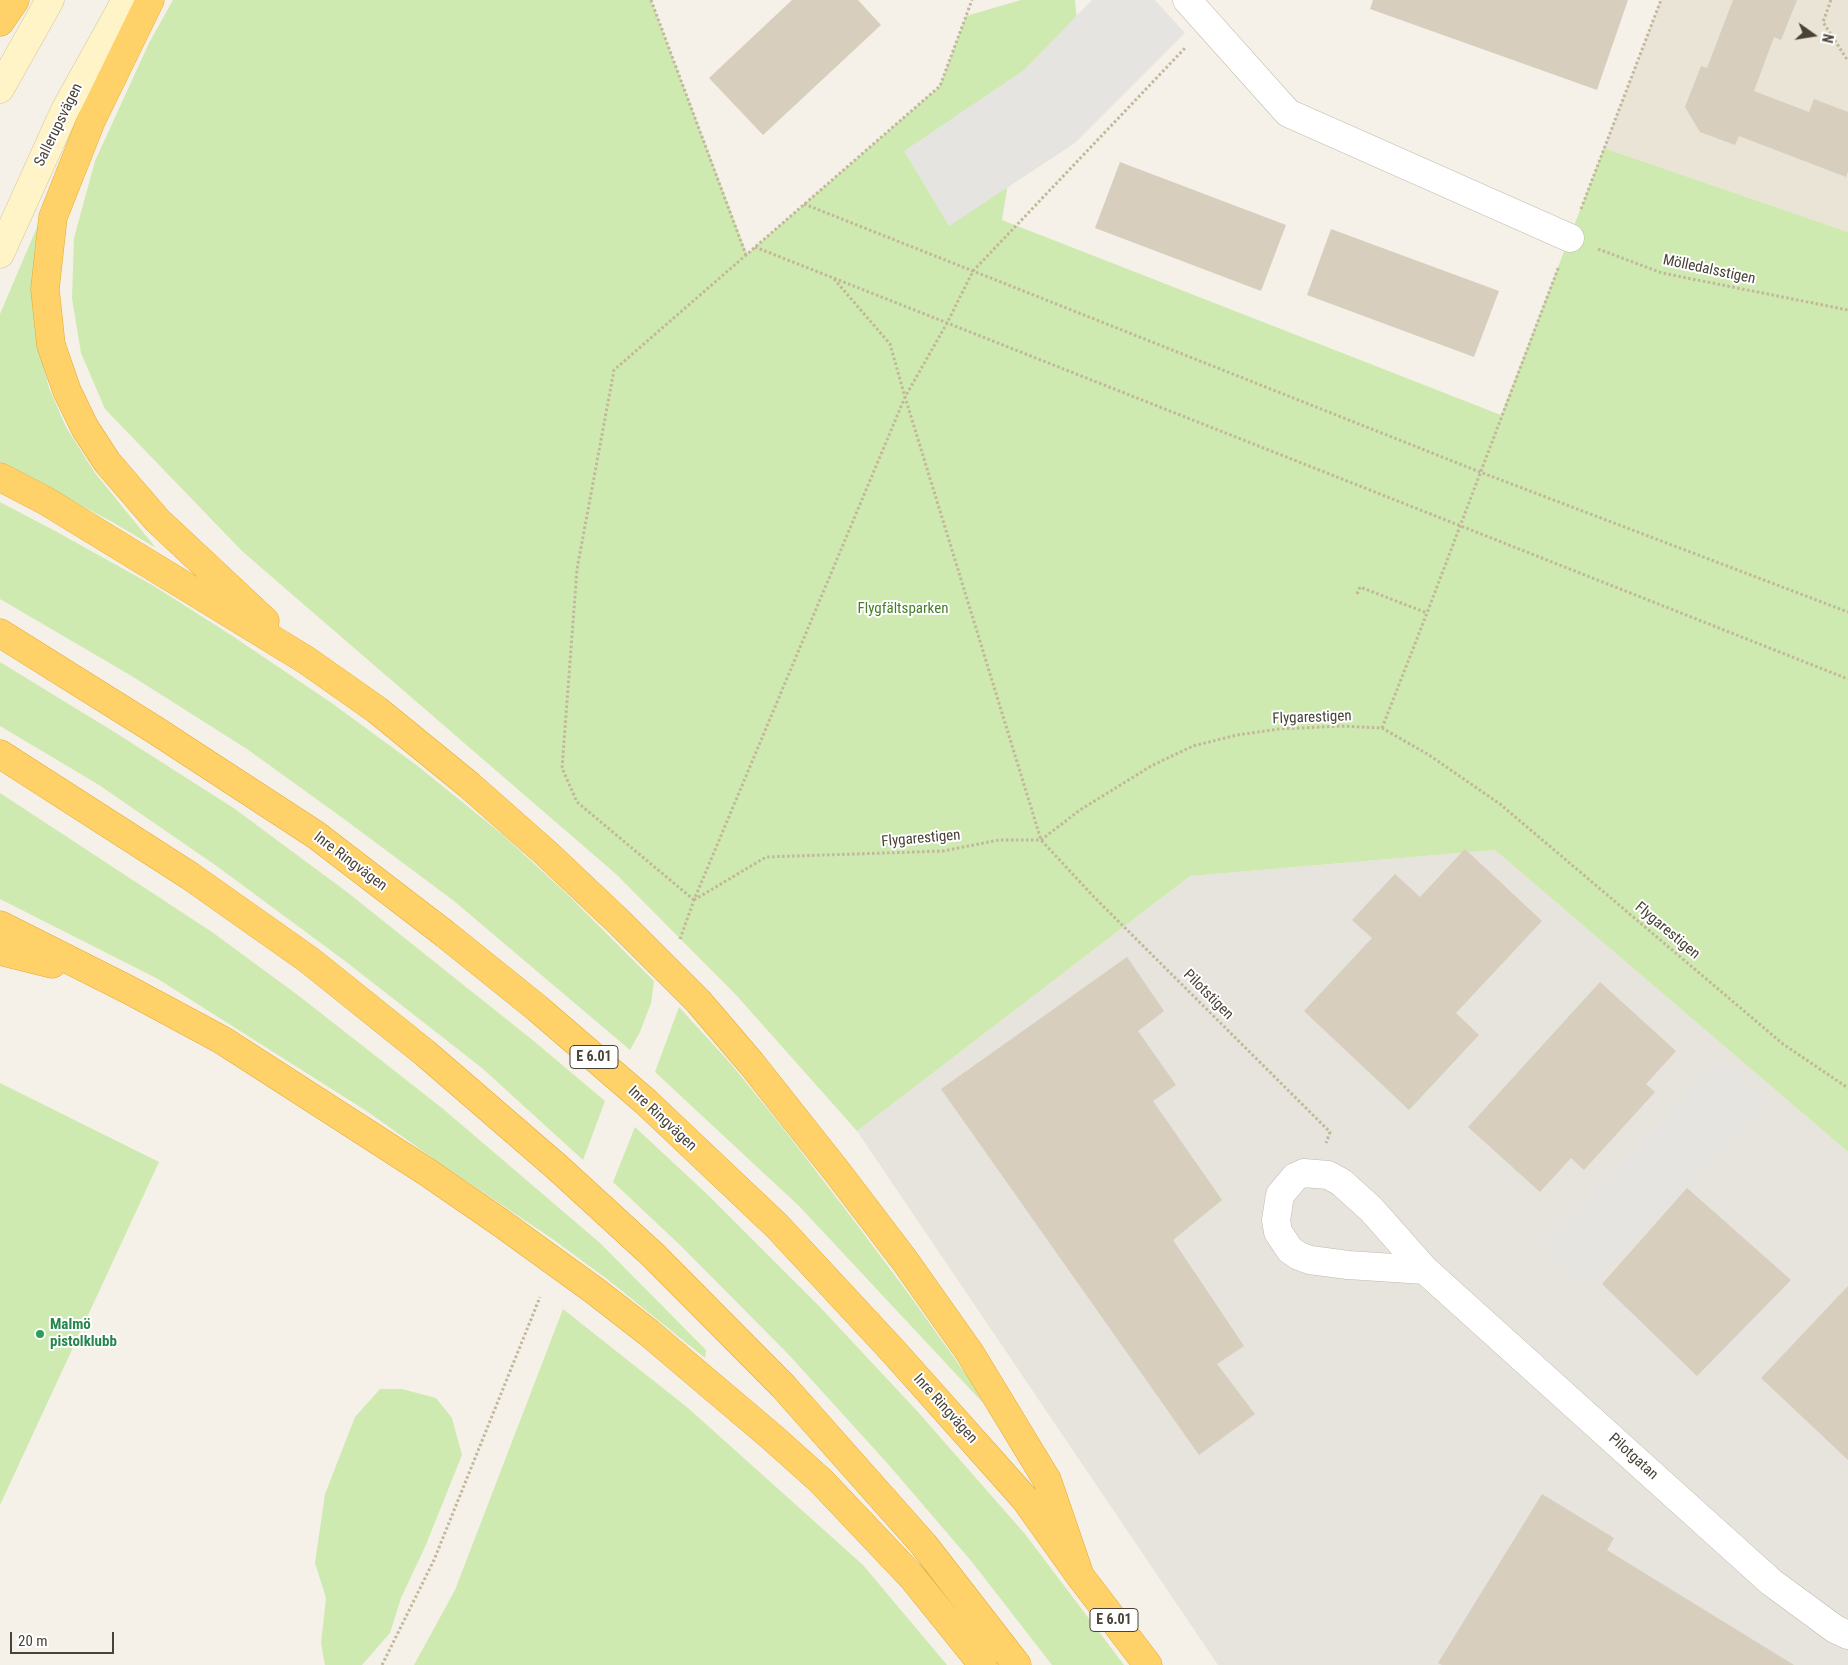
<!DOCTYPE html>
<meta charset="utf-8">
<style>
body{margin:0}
#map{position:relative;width:1848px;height:1665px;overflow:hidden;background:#f5f1e8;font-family:"Roboto Condensed",sans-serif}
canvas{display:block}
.north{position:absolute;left:1788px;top:10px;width:50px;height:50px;-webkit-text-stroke:4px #fff;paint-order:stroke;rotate:103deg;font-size:14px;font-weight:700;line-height:20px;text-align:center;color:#494236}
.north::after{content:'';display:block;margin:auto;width:18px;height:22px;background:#494236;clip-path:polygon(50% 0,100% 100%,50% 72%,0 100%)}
.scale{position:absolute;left:10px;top:1632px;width:104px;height:22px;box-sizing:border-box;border:2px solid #494236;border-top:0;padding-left:6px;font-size:15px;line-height:18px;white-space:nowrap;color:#494236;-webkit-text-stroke:4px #fff;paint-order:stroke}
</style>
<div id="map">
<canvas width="1848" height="1665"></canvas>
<div class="north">N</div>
<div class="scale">20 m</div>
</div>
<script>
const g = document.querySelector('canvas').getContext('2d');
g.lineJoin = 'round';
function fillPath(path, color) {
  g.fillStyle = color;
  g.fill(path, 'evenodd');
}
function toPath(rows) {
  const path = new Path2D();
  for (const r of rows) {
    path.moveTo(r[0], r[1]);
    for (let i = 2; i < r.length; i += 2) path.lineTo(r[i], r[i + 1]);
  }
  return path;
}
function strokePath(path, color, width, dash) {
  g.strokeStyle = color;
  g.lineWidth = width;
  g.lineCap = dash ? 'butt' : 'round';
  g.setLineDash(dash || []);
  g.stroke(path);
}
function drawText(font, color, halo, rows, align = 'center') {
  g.font = font + ' "Roboto Condensed",sans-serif';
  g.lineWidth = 4;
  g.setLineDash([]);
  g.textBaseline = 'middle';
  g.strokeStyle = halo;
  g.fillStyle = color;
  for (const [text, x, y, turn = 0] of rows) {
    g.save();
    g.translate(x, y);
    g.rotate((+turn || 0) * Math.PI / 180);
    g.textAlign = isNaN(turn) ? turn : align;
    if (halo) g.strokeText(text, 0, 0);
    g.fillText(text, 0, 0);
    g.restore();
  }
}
const residential = toPath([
 [1661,0,1848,0,1848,232,1604,148]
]);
const industrial = toPath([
 [1495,850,1848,1152,1848,1665,1218,1665,857,1131,1190,876]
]);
const green = toPath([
 [173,0,651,0,747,254,940,86,966,16,1021,0,1075,0,1077,22,1019,116,1002,220,1501,415,1604,148,1848,232,1848,1152,1495,850,1190,876,857,1131,737,996,617,875,243,552,105,409,81,353,72,298,74,238,95,161,149,43],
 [38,225,32,282,38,343,49,388,66,427,95,473,156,548,114,523,0,462,0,314],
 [0,502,57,532,154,586,234,637,333,704,419,767,503,835,567,894,654,981,651,1003,640,1032,630,1050,454,901,344,819,247,749,130,675,0,599],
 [0,662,116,733,235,809,347,892,535,1042,605,1101,583,1160,482,1068,345,961,218,867,99,785,0,726],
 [0,793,212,932,299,996,442,1108,600,1243,706,1350,705,1358,607,1279,551,1238,438,1162,368,1112,158,979,0,899],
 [679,1007,731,1064,783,1128,852,1218,908,1293,970,1380,983,1403,799,1206,655,1072],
 [0,1083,159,1162,0,1505],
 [635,1127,709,1196,819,1306,918,1412,1025,1534,1124,1665,1052,1665,972,1562,888,1464,789,1355,681,1246,613,1182],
 [563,1309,688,1408,863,1565,947,1665,414,1665,455,1590],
 [380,1389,402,1389,436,1398,452,1418,462,1455,425,1547,401,1598,390,1633,362,1665,325,1665,321,1643,326,1598,315,1563,325,1494,355,1417]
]);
const parking = toPath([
 [1092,0,1155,0,1185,33,1075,143,949,226,904,151,1024,70],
 [1721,1059,1766,1102,1587,1288,1542,1245]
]);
const building = toPath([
 [792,0,858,0,881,25,763,135,709,78],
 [1373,0,1628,0,1597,90,1370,9],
 [1733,0,1797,0,1781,40,1774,37,1754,91,1809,112,1814,99,1848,112,1848,171,1846,177,1739,136,1735,145,1700,132,1685,107,1701,66,1707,68],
 [1120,162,1286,225,1261,291,1095,228],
 [1331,229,1499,291,1474,357,1307,295],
 [1465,849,1542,921,1456,1013,1479,1035,1409,1110,1304,1011,1372,938,1352,920,1395,874,1420,897],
 [1127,957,1164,1011,1138,1031,1176,1085,1153,1101,1222,1200,1173,1240,1244,1346,1217,1364,1255,1414,1199,1455,941,1089],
 [1600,982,1676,1051,1646,1084,1655,1092,1584,1170,1571,1158,1540,1192,1468,1127],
 [1687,1188,1791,1280,1697,1376,1602,1284],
 [1848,1286,1848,1460,1761,1378],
 [1542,1494,1614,1538,1607,1550,1794,1665,1442,1665,1438,1663]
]);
const path = toPath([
 [651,0,746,255],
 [1831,0,1823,22,1848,61],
 [804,204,1480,472,1848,612],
 [1581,209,1661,0],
 [755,247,1848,679],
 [1598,249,1662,273,1848,310],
 [834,279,890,344,905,397,1041,840,1094,897,1330,1132,1326,1143],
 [1357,594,1360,587,1427,613],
 [1382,728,1427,613,1559,266],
 [694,900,766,857,943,851,999,840,1041,840,1080,810,1151,766,1193,746,1237,735,1279,729,1341,726,1382,728,1429,755,1500,804,1783,1044,1848,1088],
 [694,900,577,802,562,768,577,569,614,370,940,86,972,0],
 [680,939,694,900,905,397,947,323,973,271,1186,47],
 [382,1665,434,1560,540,1297]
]);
const street = toPath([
 [1187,0,1288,113,1570,238],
 [1425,1270,1348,1265,1310,1260,1299,1256,1290,1250,1278,1232,1276,1220,1280,1195,1295,1177,1304,1173,1328,1175,1341,1182,1371,1209,1425,1270,1771,1582,1835,1629,1848,1635]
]);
const secondary = toPath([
 [0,89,50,0],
 [0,254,65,110,126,0]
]);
const highway = toPath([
 [150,0,91,121,53,217,45,289,51,345,67,391,85,428,107,462,157,520,265,621],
 [0,22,15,0],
 [0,477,46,501,306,660,377,710,469,785,546,853,620,923,698,1001,751,1063,838,1173,905,1261,970,1353,1047,1480,1080,1576],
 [0,633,155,730,316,835,445,934,537,1008,646,1102,777,1226,893,1351,1025,1499,1080,1576,1148,1665],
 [0,754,190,876,309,960,425,1053,557,1167,653,1255,783,1386,924,1545,1017,1665],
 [0,925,129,990,222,1040,427,1172,501,1223,595,1291,649,1333,773,1438,821,1481,912,1577,983,1665],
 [0,951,52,964]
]);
const markers = [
 [40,1334,5,"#2e9e5b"]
];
const shields = [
 [594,1057,48],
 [1114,1620,48]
];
const shieldNames = [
 ["E 6.01",594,1057],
 ["E 6.01",1114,1620]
];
const streetNames = [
 ["Sallerupsvägen",59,125,-64],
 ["Mölledalsstigen",1709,270,12],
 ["Flygarestigen",1312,718,-2],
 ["Flygarestigen",921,839,-5],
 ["Inre Ringvägen",350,862,37],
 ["Flygarestigen",1667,931,40],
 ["Pilotstigen",1208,995,45],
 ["Inre Ringvägen",662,1119,43],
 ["Inre Ringvägen",945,1409,48],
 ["Pilotgatan",1633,1457,42]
];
const parkNames = [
 ["Flygfältsparken",903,609]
];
const leisureNames = [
 ["Malmö",50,1325],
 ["pistolklubb",50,1342]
];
fillPath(residential, '#e9e4d6');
fillPath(industrial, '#e7e3dd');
fillPath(green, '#ceeab0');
fillPath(parking, '#e6e4e0');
fillPath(building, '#d7cebd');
strokePath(street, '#c1baaa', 29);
strokePath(secondary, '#d7c796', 29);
strokePath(highway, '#e4a833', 29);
strokePath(path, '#c3b69b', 3, [2.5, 2.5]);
strokePath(street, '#fff', 28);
strokePath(secondary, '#fff3c8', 28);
strokePath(highway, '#ffd269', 28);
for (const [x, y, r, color] of markers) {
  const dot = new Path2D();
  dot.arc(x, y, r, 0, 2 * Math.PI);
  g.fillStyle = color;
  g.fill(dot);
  strokePath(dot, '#fff', 2);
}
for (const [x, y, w] of shields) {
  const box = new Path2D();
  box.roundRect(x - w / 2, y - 11.5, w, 23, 4);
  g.fillStyle = '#fff';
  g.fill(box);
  strokePath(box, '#494236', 1);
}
drawText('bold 14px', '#494236', null, shieldNames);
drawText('15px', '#494236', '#fff', streetNames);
drawText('15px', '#457e27', '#fff', parkNames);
drawText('bold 15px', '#27864d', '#fff', leisureNames, 'left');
</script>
